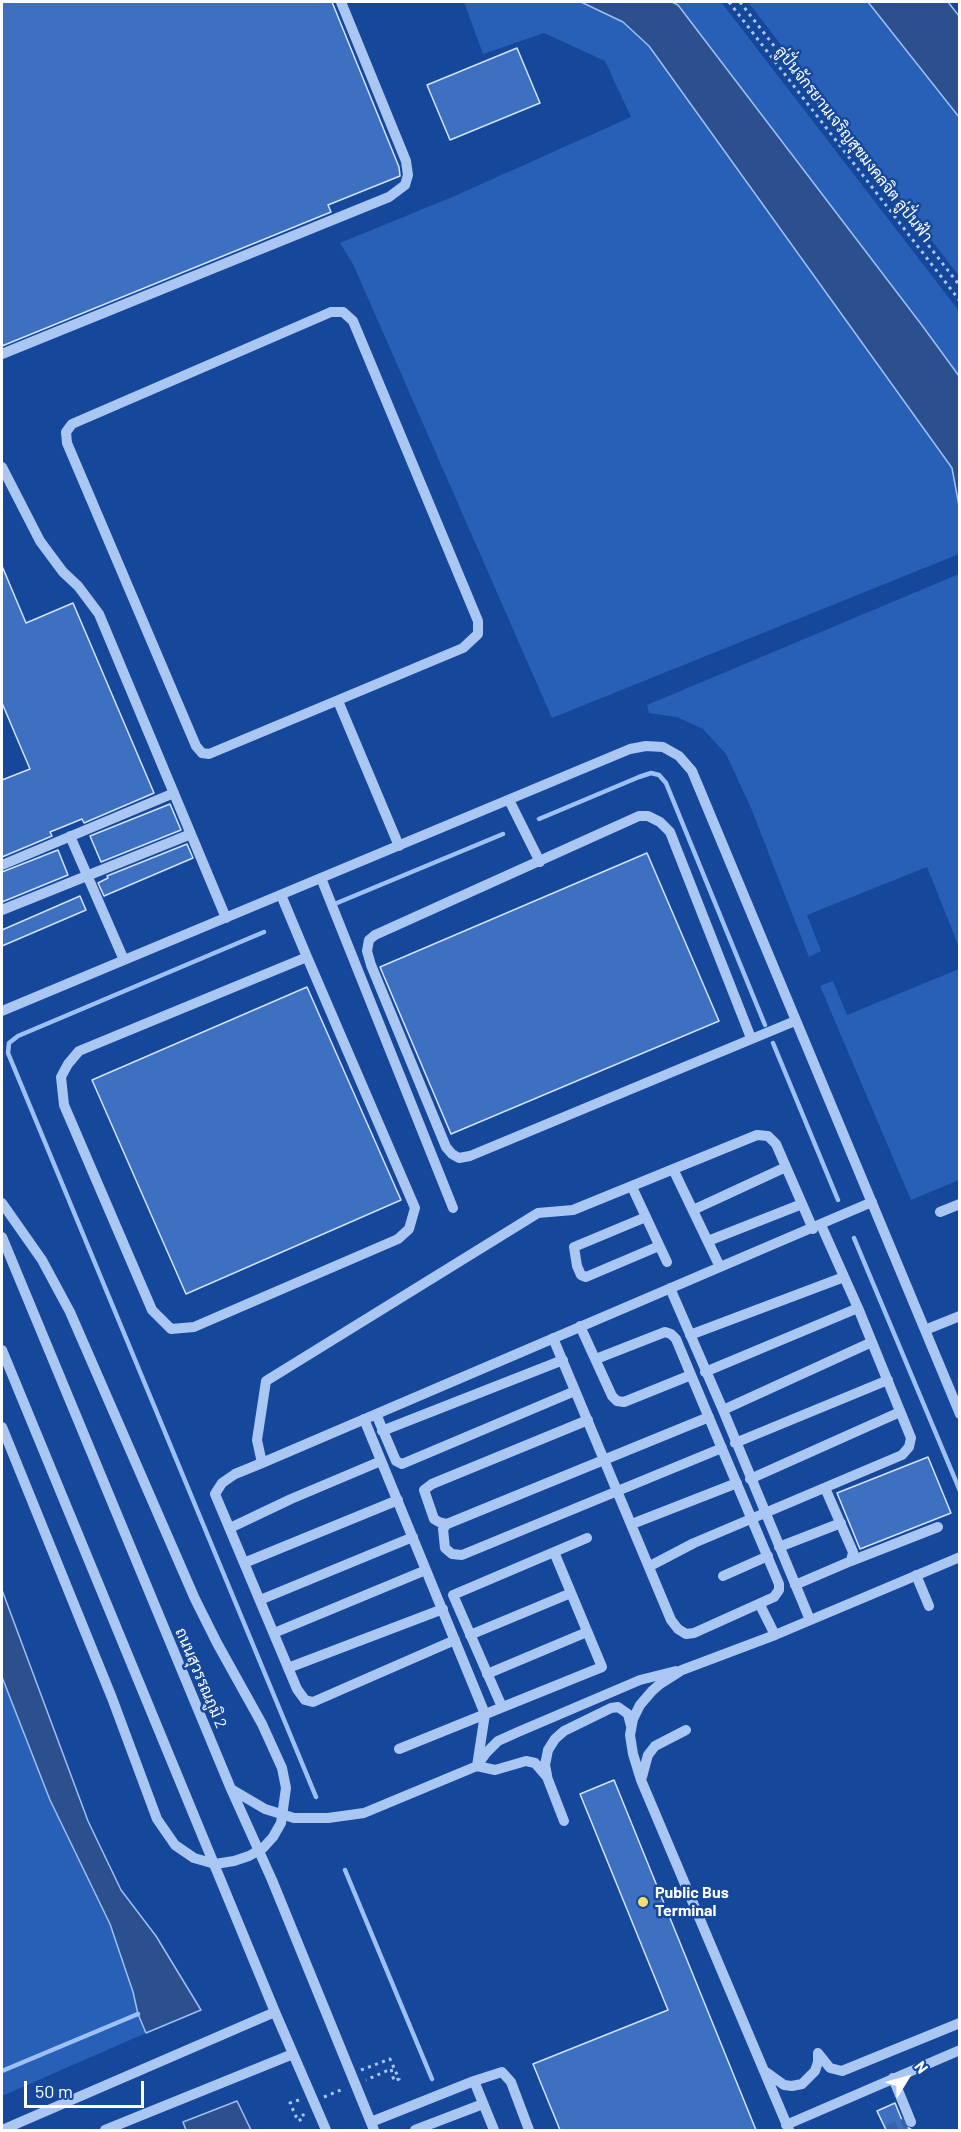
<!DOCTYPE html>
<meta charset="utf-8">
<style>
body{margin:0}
#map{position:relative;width:961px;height:2132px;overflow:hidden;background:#15479b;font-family:Barlow,sans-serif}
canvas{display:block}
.frame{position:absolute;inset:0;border:3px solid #fff;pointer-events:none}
.north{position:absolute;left:877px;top:2048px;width:60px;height:60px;-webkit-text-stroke:4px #15479b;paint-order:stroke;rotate:53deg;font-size:16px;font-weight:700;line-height:24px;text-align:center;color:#fff}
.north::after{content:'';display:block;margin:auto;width:21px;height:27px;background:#fff;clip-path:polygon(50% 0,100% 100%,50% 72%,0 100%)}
.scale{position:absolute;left:24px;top:2081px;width:120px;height:27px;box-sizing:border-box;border:3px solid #fff;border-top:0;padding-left:8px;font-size:18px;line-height:21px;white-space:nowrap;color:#fff;-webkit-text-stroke:4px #15479b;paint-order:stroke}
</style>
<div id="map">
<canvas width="961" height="2132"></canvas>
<div class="frame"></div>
<div class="north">N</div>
<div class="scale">50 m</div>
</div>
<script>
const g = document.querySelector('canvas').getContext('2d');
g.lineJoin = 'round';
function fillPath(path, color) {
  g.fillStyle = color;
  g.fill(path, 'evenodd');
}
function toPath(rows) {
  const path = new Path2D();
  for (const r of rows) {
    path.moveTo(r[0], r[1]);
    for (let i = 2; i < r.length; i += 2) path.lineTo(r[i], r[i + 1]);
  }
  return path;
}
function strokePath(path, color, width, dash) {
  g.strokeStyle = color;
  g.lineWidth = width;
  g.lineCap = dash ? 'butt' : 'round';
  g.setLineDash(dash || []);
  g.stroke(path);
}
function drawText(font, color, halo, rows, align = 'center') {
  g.font = font + ' Barlow,Sarabun,sans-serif';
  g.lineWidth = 5;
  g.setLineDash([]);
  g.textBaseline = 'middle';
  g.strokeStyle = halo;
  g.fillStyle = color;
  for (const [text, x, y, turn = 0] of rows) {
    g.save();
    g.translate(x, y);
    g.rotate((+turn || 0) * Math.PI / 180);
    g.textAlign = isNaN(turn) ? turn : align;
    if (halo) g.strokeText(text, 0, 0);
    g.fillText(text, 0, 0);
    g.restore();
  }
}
const green = toPath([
 [464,2,581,2,623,22,649,46,952,468,959,506,959,554,552,718,353,264,340,243,457,195,631,117,605,61,544,33,483,54],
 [672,2,721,2,959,311,959,376,678,6],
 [748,2,868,2,959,117,959,276],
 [959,574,959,947,927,867,807,915,821,951,809,957,751,808,726,754,703,729,677,717,649,713,647,705],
 [959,969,959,1180,911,1200,820,986,833,981,847,1015],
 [2,1677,50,1801,110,1924,133,1992,138,2014,146,2033,2,2096]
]);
const water = toPath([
 [581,2,672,2,678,5,921,324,959,376,959,506,952,468,649,46,623,22,581,2],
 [868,2,948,2,959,16,959,117,868,2],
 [2,1590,88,1821,121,1890,156,1936,201,2010,146,2033,138,2014,133,1992,110,1924,50,1800,2,1677,2,1590],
 [237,2101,251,2130,186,2130,183,2122,237,2101]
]);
const stream = toPath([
 [539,819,639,777,651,773,659,775,666,783,765,1025],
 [337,903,503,834],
 [264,932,18,1036,9,1043,8,1053,316,1797],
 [773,1043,838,1200],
 [854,1238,960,1491],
 [345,1870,432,2079],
 [2,2071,138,2014]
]);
const building = toPath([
 [2,2,332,2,399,167,400,176,328,205,331,212,2,346,2,2],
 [517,48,540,103,450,140,427,85,517,48],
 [2,566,26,623,73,603,154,793,84,823,82,819,50,832,52,836,2,857,2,780,30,769,2,703,2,566],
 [170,804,181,830,101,862,90,836,170,804],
 [187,844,193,858,104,896,98,883,108,878,107,876,187,844],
 [58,850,68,875,2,902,2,872,58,850],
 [647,853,719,1021,451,1134,380,967,647,853],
 [80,896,86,910,2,946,2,930,80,896],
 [307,987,401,1200,186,1294,92,1080,307,987],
 [928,1457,951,1513,860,1549,837,1493,928,1457],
 [614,1780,756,2130,560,2130,533,2064,668,2010,580,1794,614,1780],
 [895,2103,904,2125,912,2130,886,2130,877,2111,895,2103]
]);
const minorTunnel = toPath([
 [888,2130,908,2122]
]);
const path = toPath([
 [729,2,960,301],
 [740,2,960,286],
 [361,2070,390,2059,399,2079,394,2081,391,2069,366,2080],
 [324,2097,343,2089],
 [299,2100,290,2103,298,2121,304,2118,302,2111]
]);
const minor = toPath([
 [331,312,343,312,353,321,478,621,478,634,463,648,209,754,202,753,196,746,67,443,66,432,72,424,331,312],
 [2,354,389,197,405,185,408,175,406,161,341,2],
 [2,467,40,541,63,572,78,586,99,614,226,918],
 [338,701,399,846],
 [509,800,540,862],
 [70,836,124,960],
 [2,865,174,793],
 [321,878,453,1208],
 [281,895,307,957],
 [2,910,191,834],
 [307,957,415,1208,409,1229,398,1239,194,1327,171,1329,152,1310,64,1105,61,1077,68,1064,79,1051,307,957],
 [2,1011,630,749,646,746,663,747,679,756,692,771,960,1414],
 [751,1038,670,832,660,822,648,816,639,816,375,935,369,940,367,951,371,965,446,1147,452,1154,459,1158,470,1156,795,1021],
 [673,1169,720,1267],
 [632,1187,667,1262],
 [2,1203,42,1260,70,1312,195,1599,217,1643,262,1724,282,1768,286,1788,281,1823,273,1837,263,1848,249,1856,234,1861,215,1864,194,1858,175,1845,157,1819,112,1698,2,1427],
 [693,1210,786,1167],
 [940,1212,960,1204],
 [646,1217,574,1247,577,1266,581,1275,586,1277,659,1246],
 [2,1237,231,1789,272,1880,374,2130],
 [708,1241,802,1204],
 [670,1288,723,1410,810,1620],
 [925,1330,960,1316],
 [690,1335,844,1277],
 [553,1338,671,1620,678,1629,686,1634,694,1633,774,1597,779,1590,779,1584,691,1375,624,1402,617,1401,612,1396,580,1326],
 [2,1350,275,2012,326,2130],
 [596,1359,665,1332,671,1334,676,1339,691,1375],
 [705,1372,858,1308],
 [723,1410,872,1342],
 [376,1414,396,1461,402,1464,575,1391],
 [364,1419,485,1714,477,1766,495,1770,526,1761,535,1763,547,1777,564,1821],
 [588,1420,432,1484,424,1490,434,1519,439,1522,447,1524,709,1417],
 [382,1431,563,1360],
 [735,1443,888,1380],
 [262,1463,257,1440,266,1381,538,1213,573,1210,757,1135,768,1136,776,1144,813,1229],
 [750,1479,900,1412],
 [447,1524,443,1529,445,1548,452,1554,462,1555,722,1448],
 [632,1524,737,1483],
 [230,1528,291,1499,381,1461],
 [779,1547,841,1523],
 [851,1561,938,1527],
 [244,1563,398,1500],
 [650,1566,694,1543,902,1455,909,1447,911,1438,858,1308,821,1225],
 [916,1575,929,1606],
 [723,1576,768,1556],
 [795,1585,851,1561,853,1552,825,1488],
 [260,1600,413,1537],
 [760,1605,775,1635],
 [274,1633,426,1570],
 [470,1635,571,1593],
 [455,1640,313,1702,305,1700,297,1689,215,1494,222,1483,235,1474,262,1463,872,1202],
 [288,1668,443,1609],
 [487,1674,587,1632],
 [502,1707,453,1595,587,1538],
 [399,1749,602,1667,554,1552],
 [547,1775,545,1765,548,1750,555,1739,564,1731,611,1708,618,1707,628,1714,631,1726],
 [642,1777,648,1755,655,1746,686,1730],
 [231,1789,265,1809,294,1818,328,1818,364,1813,477,1766,486,1753,498,1741,518,1732,640,1680,676,1671],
 [766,2072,784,2085,792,2086,802,2084,815,2071,818,2062,818,2053,830,2068,842,2071,960,2023],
 [893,2078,911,2122],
 [371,2122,474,2081],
 [786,2125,960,2050],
 [2,2130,275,2012],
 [105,2130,293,2054],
 [415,2130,483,2104],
 [494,2130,474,2081,502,2072,511,2082,529,2130],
 [789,2130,641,1780,633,1754,630,1735,633,1719,640,1705,652,1691,660,1684,682,1670,775,1635,960,1557]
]);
const markers = [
 [643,1902,6,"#ffdd6c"]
];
const streetNames = [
 ["ลู่ปั่นจักรยานเจริญสุขมงคลจิต ลู่ปั่นฟ้า",854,144,52],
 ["ถนนสุวรรณภูมิ 2",201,1678,67]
];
const poiNames = [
 ["Public Bus",655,1893],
 ["Terminal",655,1911]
];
fillPath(green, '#2860b8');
fillPath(water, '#2c508e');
strokePath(water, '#9dc0f5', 1.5);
strokePath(stream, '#9dc0f5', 4.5);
fillPath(building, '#3e70c1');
strokePath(building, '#d2e3fd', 1.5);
strokePath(minorTunnel, '#3863aa', 10, [10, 5]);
strokePath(path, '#aac6f3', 3, [3, 4.5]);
strokePath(minor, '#aac6f3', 10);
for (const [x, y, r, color] of markers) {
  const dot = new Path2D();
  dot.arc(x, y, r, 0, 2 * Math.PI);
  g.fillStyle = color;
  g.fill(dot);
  strokePath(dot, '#15479b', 2);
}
drawText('16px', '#fff', '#15479b', streetNames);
drawText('bold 16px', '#fff', '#15479b', poiNames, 'left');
</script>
